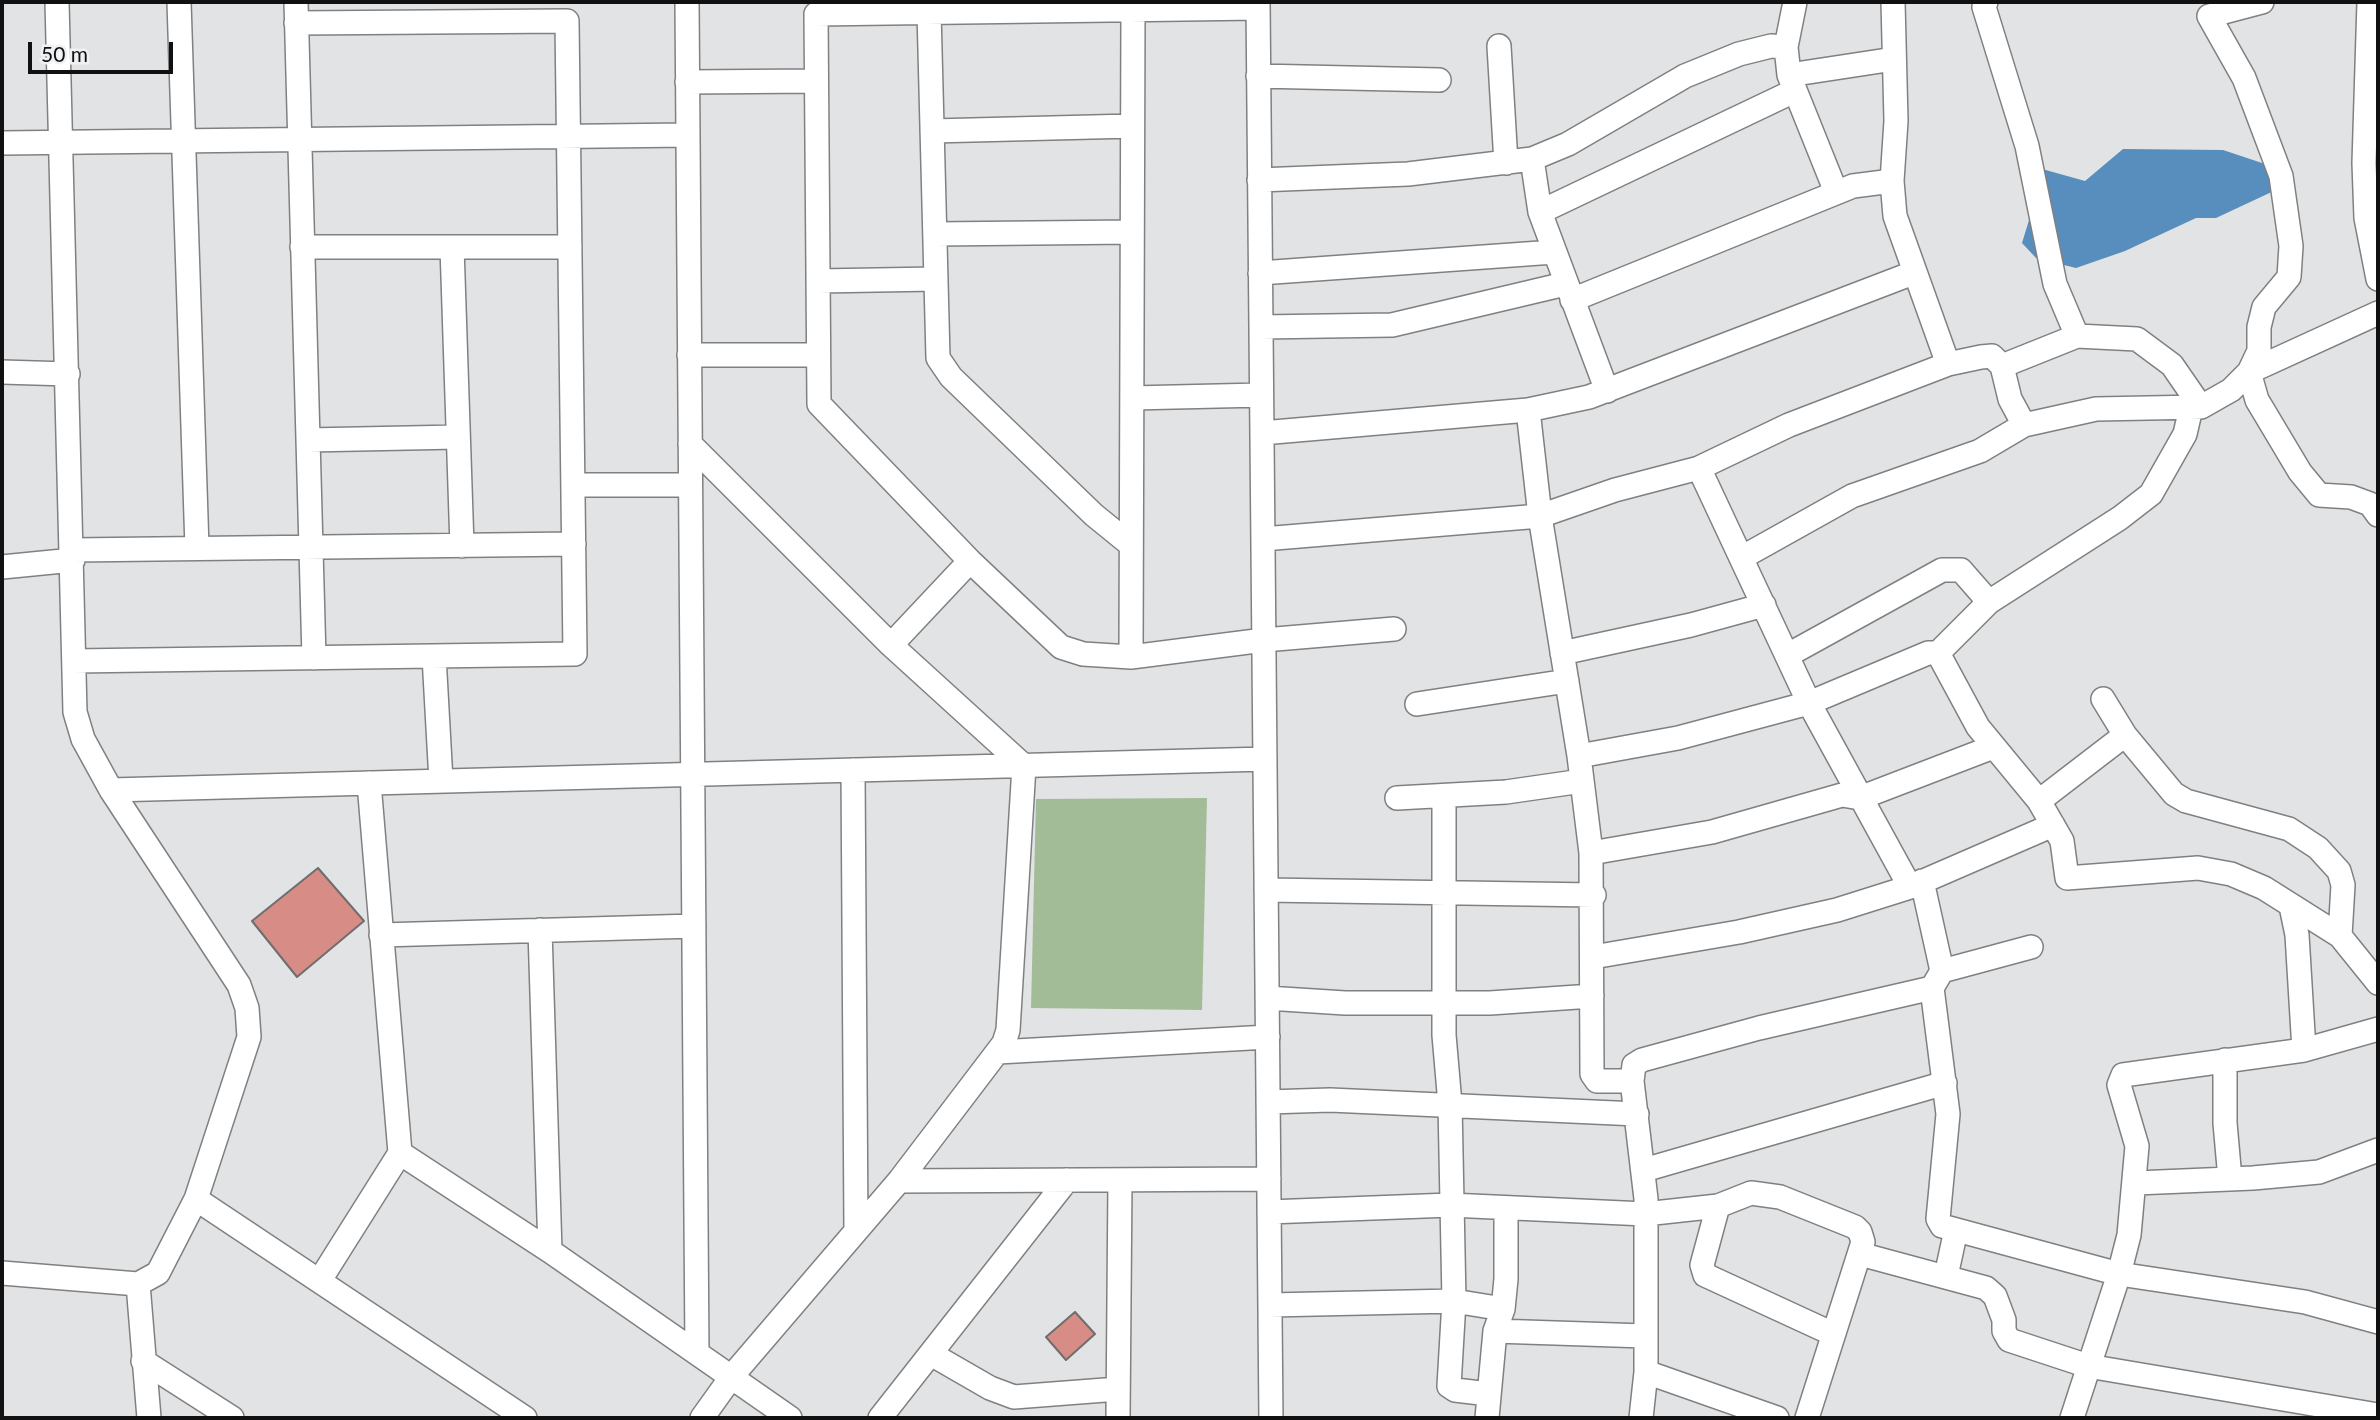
<!DOCTYPE html>
<style>
body{margin:0}
#map{position:relative;width:2380px;height:1420px;overflow:hidden;background:#e2e3e5;font-family:Lato,sans-serif}
canvas{display:block}
.frame{position:absolute;inset:0;border:4px solid #111112;pointer-events:none}
.scale{position:absolute;left:28px;top:42px;width:145px;height:32px;box-sizing:border-box;border:4px solid #111112;border-top:0;padding-left:9px;font-size:21px;line-height:24px;white-space:nowrap;color:#111112;-webkit-text-stroke:5px #eff1f2;paint-order:stroke}
</style>
<div id="map">
<canvas width="2380" height="1420"></canvas>
<div class="frame"></div>
<div class="scale">50 m</div>
</div>
<script>
const g = document.querySelector('canvas').getContext('2d');
g.lineJoin = 'round';
function fillPath(path, color) {
  g.fillStyle = color;
  g.fill(path, 'evenodd');
}
function toPath(rows) {
  const path = new Path2D();
  for (const r of rows) {
    path.moveTo(r[0], r[1]);
    for (let i = 2; i < r.length; i += 2) path.lineTo(r[i], r[i + 1]);
  }
  return path;
}
function strokePath(path, color, width, dash) {
  g.strokeStyle = color;
  g.lineWidth = width;
  g.lineCap = dash ? 'butt' : 'round';
  g.setLineDash(dash || []);
  g.stroke(path);
}
const green = toPath([
 [1207,798,1202,1010,1031,1008,1036,799]
]);
const water = toPath([
 [2123,149,2223,150,2274,167,2278,189,2216,218,2196,218,2125,251,2076,268,2036,258,2022,243,2033,207,2035,167,2085,181]
]);
const building = toPath([
 [318,868,364,921,297,977,252,921,318,868],
 [1075,1312,1095,1334,1066,1360,1046,1337,1075,1312]
]);
const street = toPath([
 [179,2,197,548],
 [296,2,314,658],
 [687,2,697,1353],
 [1258,2,1271,1418],
 [1795,2,1786,47,1789,75,1836,192],
 [1893,2,1896,121,1892,181,1895,216,1948,364],
 [1986,2,1984,7,2027,146,2055,284,2077,336],
 [2262,2,2209,16,2244,78,2281,176,2291,246,2289,277,2264,307,2259,327,2259,351,2249,372,2257,400,2300,472,2319,495,2351,497,2370,504,2378,515],
 [2369,2,2364,163,2366,218,2378,279],
 [1258,8,816,14,819,404,970,561,1061,647,1083,654,1131,657,1264,640,1394,629],
 [929,12,938,358,951,377,1094,515,1131,545],
 [1499,46,1506,163],
 [1789,75,1894,59],
 [1258,76,1439,80],
 [687,82,816,81],
 [932,131,1132,126],
 [2,143,688,135],
 [1532,159,1540,212,1607,391],
 [1259,180,1408,174,1532,159,1568,144,1685,76,1739,54,1771,46,1786,47],
 [1540,212,1794,91],
 [935,234,1132,232],
 [302,247,570,247],
 [452,247,462,546],
 [1260,273,1554,252],
 [818,281,936,279],
 [1572,300,1853,186,1892,181],
 [1261,327,1392,325,1565,284],
 [689,355,818,355],
 [2002,366,2077,336,2137,339,2172,365,2201,407],
 [2,372,68,374],
 [1132,398,1261,395],
 [1528,410,1540,516,1579,756,1591,853,1592,1074,1597,1081,1632,1081],
 [1262,433,1528,410,1589,397,1913,273],
 [308,440,458,437],
 [690,444,891,645,1024,766,1008,1030,1004,1043,899,1181,732,1376,702,1418],
 [1699,468,1809,703,1910,887],
 [573,485,690,485],
 [1263,539,1540,516,1615,490,1699,468,1789,425,1948,364,1981,357,1992,356,2002,366,2010,399,2024,425],
 [73,550,574,544],
 [1741,558,1852,496,1980,451,2024,425,2096,409,2201,407,2231,390,2249,372,2378,313],
 [2,567,73,560],
 [891,645,970,561],
 [1562,653,1691,625,1764,605],
 [1938,653,1978,727,2039,801,2062,841,2067,878,2198,868,2231,874,2264,888,2340,936,2378,983],
 [1788,655,1942,570,1961,570,1989,602],
 [434,656,441,781],
 [1131,657,1133,9],
 [74,661,575,654,567,21,296,23],
 [2103,699,2125,735,2174,794,2186,801,2289,829,2318,848,2339,871,2343,885,2340,936],
 [1417,704,1567,681],
 [1579,756,1678,738,1809,703,1928,653,1938,653,1989,602,2120,518,2151,494,2185,434,2191,408],
 [853,770,856,1230],
 [111,790,1265,759],
 [1444,796,1444,1035,1450,1104,1454,1301,1449,1386,1455,1390,1489,1394],
 [1397,798,1506,792,1582,781],
 [2039,801,2125,735],
 [1591,853,1712,832,1842,795,1860,798,1993,747],
 [1266,890,1594,895],
 [2291,906,2297,935,2304,1050],
 [540,930,550,1251],
 [381,935,694,926],
 [1593,957,1739,932,1837,910,1910,887,2053,825],
 [1942,971,2031,947],
 [1932,988,1948,1114,1938,1219,1942,1226,2119,1274,2305,1302,2378,1322],
 [1267,998,1345,1003,1490,1003,1592,996],
 [998,1052,1268,1037],
 [2225,1060,2225,1123,2230,1179],
 [1268,1102,1330,1100,1637,1114],
 [400,1153,550,1251,790,1418],
 [1644,1170,1945,1083],
 [899,1181,1269,1179],
 [2136,1183,2253,1178,2319,1172,2378,1150],
 [196,1199,525,1418],
 [1718,1206,1702,1265,1705,1275,1833,1334],
 [1269,1212,1450,1205,1645,1214,1718,1206,1751,1193,1780,1197,1855,1227,1860,1232,1863,1242,1807,1418],
 [1860,1254,1986,1288,1995,1296,2004,1320,2004,1331,2009,1340,2088,1366,2378,1415],
 [2,1273,138,1284,158,1273,196,1199,249,1037,247,1008,239,985,111,790,83,739,75,712,57,2],
 [1946,1276,1956,1230],
 [320,1280,400,1153,369,783],
 [138,1284,149,1418],
 [1270,1305,1454,1301,1503,1309],
 [1495,1331,1645,1336],
 [931,1354,990,1388,1014,1397,1118,1389],
 [143,1361,232,1418],
 [1646,1372,1777,1418],
 [880,1418,1067,1180],
 [1118,1418,1120,1180],
 [1487,1418,1495,1331,1503,1309,1506,1279,1506,1208],
 [1641,1418,1646,1372,1646,1199,1632,1081,1634,1065,1642,1060,1759,1028,1932,988,1942,971,1922,881],
 [2072,1418,2119,1274,2129,1235,2137,1146,2119,1085,2123,1075,2304,1050,2378,1029]
]);
fillPath(green, '#a2bc97');
fillPath(water, '#578ebd');
fillPath(building, '#d78d85');
strokePath(building, '#6f6d6d', 2);
strokePath(street, '#7f8082', 26);
strokePath(street, '#fff', 23);
</script>
